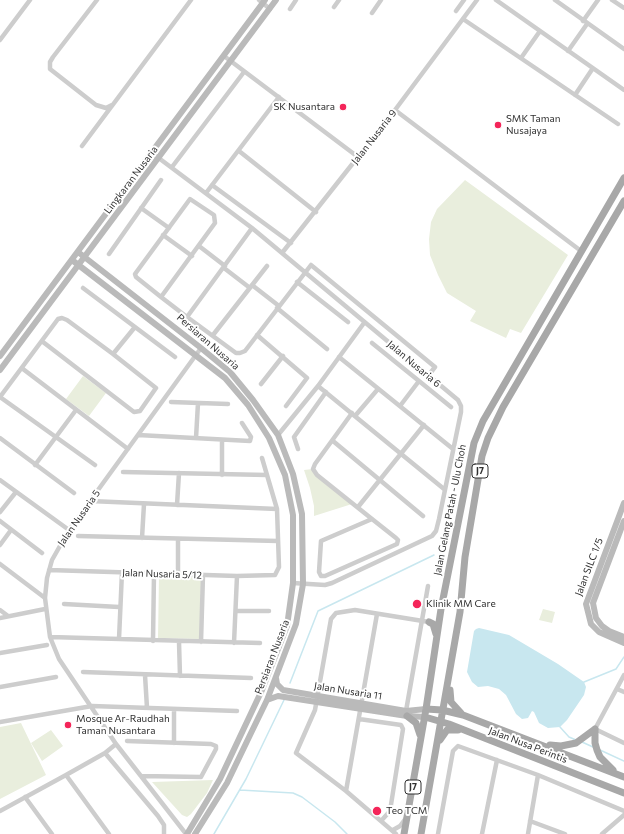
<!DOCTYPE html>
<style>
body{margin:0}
canvas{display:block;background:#fff}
</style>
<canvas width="624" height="834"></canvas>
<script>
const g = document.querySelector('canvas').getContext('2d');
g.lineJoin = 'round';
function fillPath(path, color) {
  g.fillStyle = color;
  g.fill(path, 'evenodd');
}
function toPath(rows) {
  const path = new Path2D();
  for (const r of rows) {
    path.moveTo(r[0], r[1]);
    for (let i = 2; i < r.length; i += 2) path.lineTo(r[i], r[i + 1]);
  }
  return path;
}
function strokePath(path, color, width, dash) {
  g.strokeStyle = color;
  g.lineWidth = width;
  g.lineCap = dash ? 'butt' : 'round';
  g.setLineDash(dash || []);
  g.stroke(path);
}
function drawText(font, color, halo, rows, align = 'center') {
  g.font = font + ' Commissioner,sans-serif';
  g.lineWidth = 4;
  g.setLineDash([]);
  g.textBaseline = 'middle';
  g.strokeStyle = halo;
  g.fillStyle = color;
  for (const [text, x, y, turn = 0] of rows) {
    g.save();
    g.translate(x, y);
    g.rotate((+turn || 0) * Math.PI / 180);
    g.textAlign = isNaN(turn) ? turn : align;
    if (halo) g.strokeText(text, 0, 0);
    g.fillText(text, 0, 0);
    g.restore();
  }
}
const green = toPath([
 [465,180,568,255,521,333,510,329,506,338,470,321,476,311,447,293,438,275,430,255,429,239,431,222,437,209],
 [83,376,106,393,89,416,66,399],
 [313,469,352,504,314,516,314,506,310,488,304,470],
 [159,576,201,577,200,639,158,638],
 [543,609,555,612,552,623,539,620],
 [21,723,46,775,0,799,0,727],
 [51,730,63,746,42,761,31,743],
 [213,780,207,793,191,814,187,817,182,815,152,782]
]);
const water = toPath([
 [479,628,509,635,558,664,584,682,586,687,584,695,567,720,560,727,548,728,539,723,534,712,532,711,528,718,522,719,516,714,506,695,499,689,488,686,478,687,472,682,467,672,474,631,476,629]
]);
const stream = toPath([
 [584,682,616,669,624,657],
 [290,683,318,611,434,555],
 [560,727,569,737,576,740],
 [582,742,593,747],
 [600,750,624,761],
 [240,790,293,793,302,797,335,822,347,834],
 [214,834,246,779,284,700]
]);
const street = toPath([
 [97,0,53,57,50,62,50,69,96,105,106,108,112,105],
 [259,0,270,9],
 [496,0,624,90],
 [555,0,624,49],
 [612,0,624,8],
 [334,7,339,0],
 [290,9,296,0],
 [456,11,464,0],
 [372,13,381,0],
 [463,19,618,124],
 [583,21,598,0],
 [0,40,30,0],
 [568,51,587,24],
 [224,56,358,157],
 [521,58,540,31],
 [575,95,593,68],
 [395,110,581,251],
 [82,146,191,0],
 [239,151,316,212],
 [152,153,252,228,458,400,461,406,461,412,439,519,436,531,432,536,332,583,325,585,293,583],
 [172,167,244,72],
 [212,185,291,243],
 [206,193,279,97],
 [141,208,169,228],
 [163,235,192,256],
 [199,246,225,266],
 [282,253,395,110,477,0],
 [109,254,161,180],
 [224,268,250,288],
 [297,282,348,322],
 [252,285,279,306],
 [83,288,175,357],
 [161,297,215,223,214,215,190,199,135,274,136,277,161,297,187,317,236,353,240,353,245,351,311,265,435,367,428,376],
 [277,308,327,349],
 [187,317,252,228],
 [213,335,267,266],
 [257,335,307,378,286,406],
 [43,342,134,412,140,411,156,388,113,354,67,320,62,318,58,319,0,397,95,465],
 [372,343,419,381],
 [113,354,135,327],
 [339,357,453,449],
 [23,369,128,449],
 [261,384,283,356],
 [318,386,444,489],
 [171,402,228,404],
 [400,406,419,381,451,407],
 [352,413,315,464,313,469,317,475,372,519,396,538,398,540,397,544,325,576,321,576,319,572,321,541,372,519],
 [355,416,378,389],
 [138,435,250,441,251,437,242,423],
 [278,435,318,386,364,323],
 [0,438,74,493],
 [196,438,198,403],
 [333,441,423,516],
 [298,449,294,437,326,392],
 [35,465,76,410],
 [123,472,267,475],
 [222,475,222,440],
 [0,480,69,530],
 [90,501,277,509],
 [177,505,179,473],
 [358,507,424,425],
 [0,512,16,492],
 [0,521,42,553],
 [78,536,278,541],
 [142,538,144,504],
 [0,545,11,530],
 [0,564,45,598],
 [49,570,237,576,275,575,279,567,277,509,262,458],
 [178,574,178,540],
 [64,604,119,607],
 [0,610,8,616],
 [236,611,269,611],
 [0,618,45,609],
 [50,637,260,643],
 [119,639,122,572],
 [153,641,154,573],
 [179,642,180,676],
 [201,642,203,575],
 [234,643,237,576],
 [0,653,47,645],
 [83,672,251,678],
 [145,675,147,708],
 [624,675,595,729,624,743],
 [0,687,56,677],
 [617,689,624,692],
 [406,711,428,586],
 [359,719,401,725,403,729,390,811,381,821],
 [0,722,92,706,237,711],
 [127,741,211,744,216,746,216,749,201,777,141,776],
 [174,743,174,709],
 [105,753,158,816,164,825,164,834],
 [346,791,377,614],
 [25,797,52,834],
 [0,811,66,775],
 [530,821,565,834],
 [393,830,400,826,406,818],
 [109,834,66,775,105,753,116,744],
 [186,834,116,744,59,659,50,637,45,598,47,578,52,560,69,530,201,348],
 [396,834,346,791,296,753,315,710,331,619,336,613,355,610,429,622],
 [438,834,453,751,458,746,538,775,624,811],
 [482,834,497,760],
 [528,834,538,775],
 [602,834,624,815]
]);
const secondary = toPath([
 [78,252,201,348,230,372,253,400,278,435,293,474,302,514,303,584,296,624,267,700,251,733,227,783,195,834],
 [72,260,225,378,248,405,269,438,285,475,293,515,293,583,287,626,262,690,220,779,187,834],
 [0,356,265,0],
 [0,370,276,0],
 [624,503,586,604,591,624,599,632,624,643],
 [624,521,593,603,596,618,602,626,609,631,624,637],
 [276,678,277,684,283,690,406,711,426,709],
 [267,700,278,696,407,716,425,717]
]);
const primary = toPath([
 [429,622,433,624,436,634],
 [450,690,451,702,461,713],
 [426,709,442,710,463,715,624,777],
 [407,716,416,723,420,735],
 [425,717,449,724,624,793],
 [595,729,595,743,597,750,600,757,613,770],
 [440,740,447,730,458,730],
 [550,745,561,746,576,743,595,729],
 [404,834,426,709,441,609,474,443,483,421,624,178],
 [421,834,460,612,465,557,482,456,488,438,503,407,624,201]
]);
const markers = [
 [343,107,4,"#f42559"],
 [498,125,4,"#f42559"],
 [417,604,5,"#f42559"],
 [68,725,4,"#f42559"],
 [377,811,5,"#f42559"]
];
const shields = [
 [480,471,16],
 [413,787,16]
];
const shieldNames = [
 ["J7",480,471],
 ["J7",413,787]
];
const poiNames = [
 ["SK Nusantara",335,107,"right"],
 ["SMK Taman",506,119],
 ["Nusajaya",506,131],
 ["Klinik MM Care",426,604],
 ["Mosque Ar-Raudhah",76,719],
 ["Taman Nusantara",76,731],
 ["Teo TCM",386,811]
];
const streetNames = [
 ["Jalan Nusaria 9",374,137,-52],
 ["Lingkaran Nusaria",131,180,-53],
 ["Persiaran Nusaria",208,342,41],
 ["Jalan Nusaria 6",414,364,40],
 ["Jalan Gelang Patah - Ulu Choh",450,510,-79],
 ["Jalan Nusaria 5",79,518,-55],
 ["Jalan SILC 1/5",589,567,-69],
 ["Jalan Nusaria 5/12",162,574,2],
 ["Persiaran Nusaria",272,657,-69],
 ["Jalan Nusaria 11",348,691,9],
 ["Jalan Nusa Perintis",528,745,21]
];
fillPath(green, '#e9eedd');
fillPath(water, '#c8e7ef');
strokePath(stream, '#c8e7ef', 1.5);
strokePath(street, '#cdcdcd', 4.5);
strokePath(secondary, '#bababa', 6);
strokePath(primary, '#a8a8a8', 7);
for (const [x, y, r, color] of markers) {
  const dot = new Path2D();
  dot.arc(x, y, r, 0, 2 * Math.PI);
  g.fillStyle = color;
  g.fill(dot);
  strokePath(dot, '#fff', 1.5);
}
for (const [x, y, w] of shields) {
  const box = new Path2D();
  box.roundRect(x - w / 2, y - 7, w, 14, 3);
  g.fillStyle = '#fff';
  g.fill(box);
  strokePath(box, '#303030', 1);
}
drawText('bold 9px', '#303030', null, shieldNames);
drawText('10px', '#303030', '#fff', poiNames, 'left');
drawText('10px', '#303030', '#fff', streetNames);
</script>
